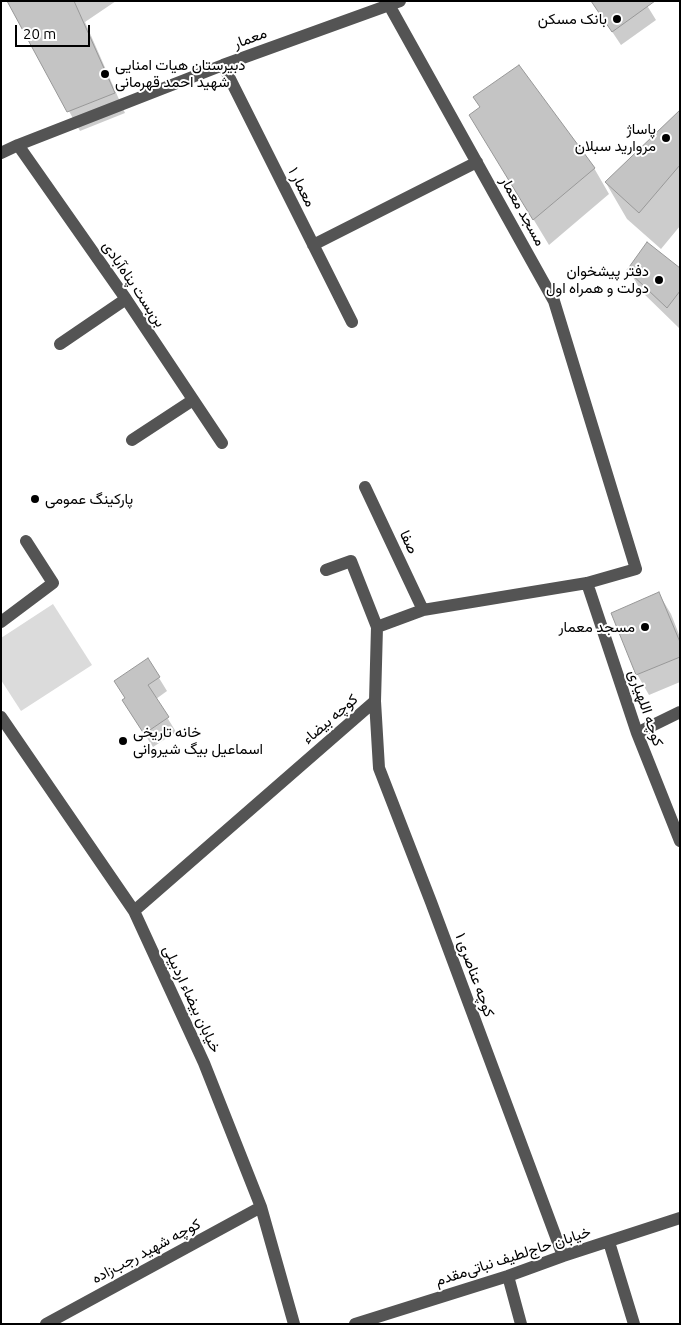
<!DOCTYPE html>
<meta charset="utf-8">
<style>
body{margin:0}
#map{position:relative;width:681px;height:1325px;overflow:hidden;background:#fff;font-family:Ubuntu,sans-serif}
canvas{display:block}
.frame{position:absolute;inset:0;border:2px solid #000;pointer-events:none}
.scale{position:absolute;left:15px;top:25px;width:75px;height:22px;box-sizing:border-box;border:2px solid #000;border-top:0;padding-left:6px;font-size:15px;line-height:18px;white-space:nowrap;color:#000;-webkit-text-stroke:4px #fff;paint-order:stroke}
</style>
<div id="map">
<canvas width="681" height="1325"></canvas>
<div class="frame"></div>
<div class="scale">20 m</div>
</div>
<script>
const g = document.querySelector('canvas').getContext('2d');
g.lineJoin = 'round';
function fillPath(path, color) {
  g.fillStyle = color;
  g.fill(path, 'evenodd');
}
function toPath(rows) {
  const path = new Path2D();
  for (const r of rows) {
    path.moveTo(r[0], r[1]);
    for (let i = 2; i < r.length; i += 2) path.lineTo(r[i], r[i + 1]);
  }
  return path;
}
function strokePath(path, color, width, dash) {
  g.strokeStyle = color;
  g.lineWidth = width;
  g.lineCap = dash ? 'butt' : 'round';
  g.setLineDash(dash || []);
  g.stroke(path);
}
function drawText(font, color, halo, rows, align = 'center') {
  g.font = font + ' Ubuntu,Vazirmatn,sans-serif';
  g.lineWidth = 4;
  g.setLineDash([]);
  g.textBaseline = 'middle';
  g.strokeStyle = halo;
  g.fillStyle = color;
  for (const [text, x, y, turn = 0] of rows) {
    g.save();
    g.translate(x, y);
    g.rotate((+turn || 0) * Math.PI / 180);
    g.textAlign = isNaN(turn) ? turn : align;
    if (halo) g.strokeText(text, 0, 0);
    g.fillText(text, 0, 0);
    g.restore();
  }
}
const green = toPath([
 [53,604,92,665,21,711,1,680,1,638]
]);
const shadow = toPath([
 [8,1,116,1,85,22,125,113,80,131],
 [642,1,648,7,656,20,621,45,605,21],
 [680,112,680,226,661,249,627,219,606,183],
 [486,141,594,168,609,194,549,245],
 [680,269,680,328,679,328,641,291,629,270],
 [659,594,671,614,680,637,680,682,649,695,637,674],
 [148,660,167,691,156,699,176,732,153,747,131,714,126,699]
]);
const building = toPath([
 [7,1,74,1,115,93,67,112,7,1],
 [591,1,655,1,612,32,591,1],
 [519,65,595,168,533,220,469,115,480,107,473,97,519,65],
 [680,110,680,165,639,213,605,182,680,110],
 [647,242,680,268,680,291,667,308,627,270,647,242],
 [659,592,680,642,680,657,636,675,611,613,659,592],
 [148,658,160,677,148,685,169,717,144,734,122,700,125,698,114,681,148,658]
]);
const minor = toPath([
 [223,65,352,322],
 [18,145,126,299,222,443],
 [1,153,18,145,223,65,400,1],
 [313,245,477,162],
 [60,344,126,299],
 [132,440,193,400],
 [365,487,423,610],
 [326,570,351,561,377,627],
 [587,583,637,733,680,841],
 [1,622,53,583,26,541],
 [375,701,379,768,431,902,563,1256],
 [1,717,134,911,204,1063,261,1207,294,1324],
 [637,733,680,712],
 [134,911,375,701,377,627,423,610,587,583,636,569,554,301,389,5],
 [609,1242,634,1324],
 [508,1276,521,1324],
 [46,1324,261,1207],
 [355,1324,508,1276,563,1256,680,1218]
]);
const markers = [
 [617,19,5,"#000"],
 [105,74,5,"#000"],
 [666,138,5,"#000"],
 [659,280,5,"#000"],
 [35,499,5,"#000"],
 [645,627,5,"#000"],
 [123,741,5,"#000"]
];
const poiNames = [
 ["بانک مسکن",607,19],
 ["دبیرستان هیات امنایی",115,65,"left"],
 ["شهید احمد قهرمانی",115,82,"left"],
 ["پاساژ",656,129],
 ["مروارید سبلان",656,146],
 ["دفتر پیشخوان",649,271],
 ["دولت و همراه اول",649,288],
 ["پارکینگ عمومی",45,499,"left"],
 ["مسجد معمار",635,627],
 ["خانه تاریخی",133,732,"left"],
 ["اسماعیل بیگ شیروانی",133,749,"left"]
];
const streetNames = [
 ["معمار",250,38,-20],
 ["معمار ۱",302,187,63],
 ["مسجد معمار",523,211,61],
 ["بن‌بست پناه‌آبادی",134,284,56],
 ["صفا",409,542,65],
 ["کوچه اللهیاری",646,708,71],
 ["کوچه بیضاء",330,719,-41],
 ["کوچه عناصری ۱",475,975,70],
 ["خیابان بیضاء اردبیلی",192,999,65],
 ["کوچه شهید رجب‌زاده",146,1251,-28],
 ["خیابان حاج‌لطیف نباتی‌مقدم",513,1256,-18]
];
fillPath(green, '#dbdbdb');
fillPath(shadow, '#0003');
fillPath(building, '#c4c4c4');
strokePath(building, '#989898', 1);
strokePath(minor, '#545454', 12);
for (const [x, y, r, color] of markers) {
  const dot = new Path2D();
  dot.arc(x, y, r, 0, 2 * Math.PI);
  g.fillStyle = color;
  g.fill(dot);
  strokePath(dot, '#fff', 2);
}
drawText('15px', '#000', '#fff', poiNames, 'right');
drawText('15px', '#000', '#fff', streetNames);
</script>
